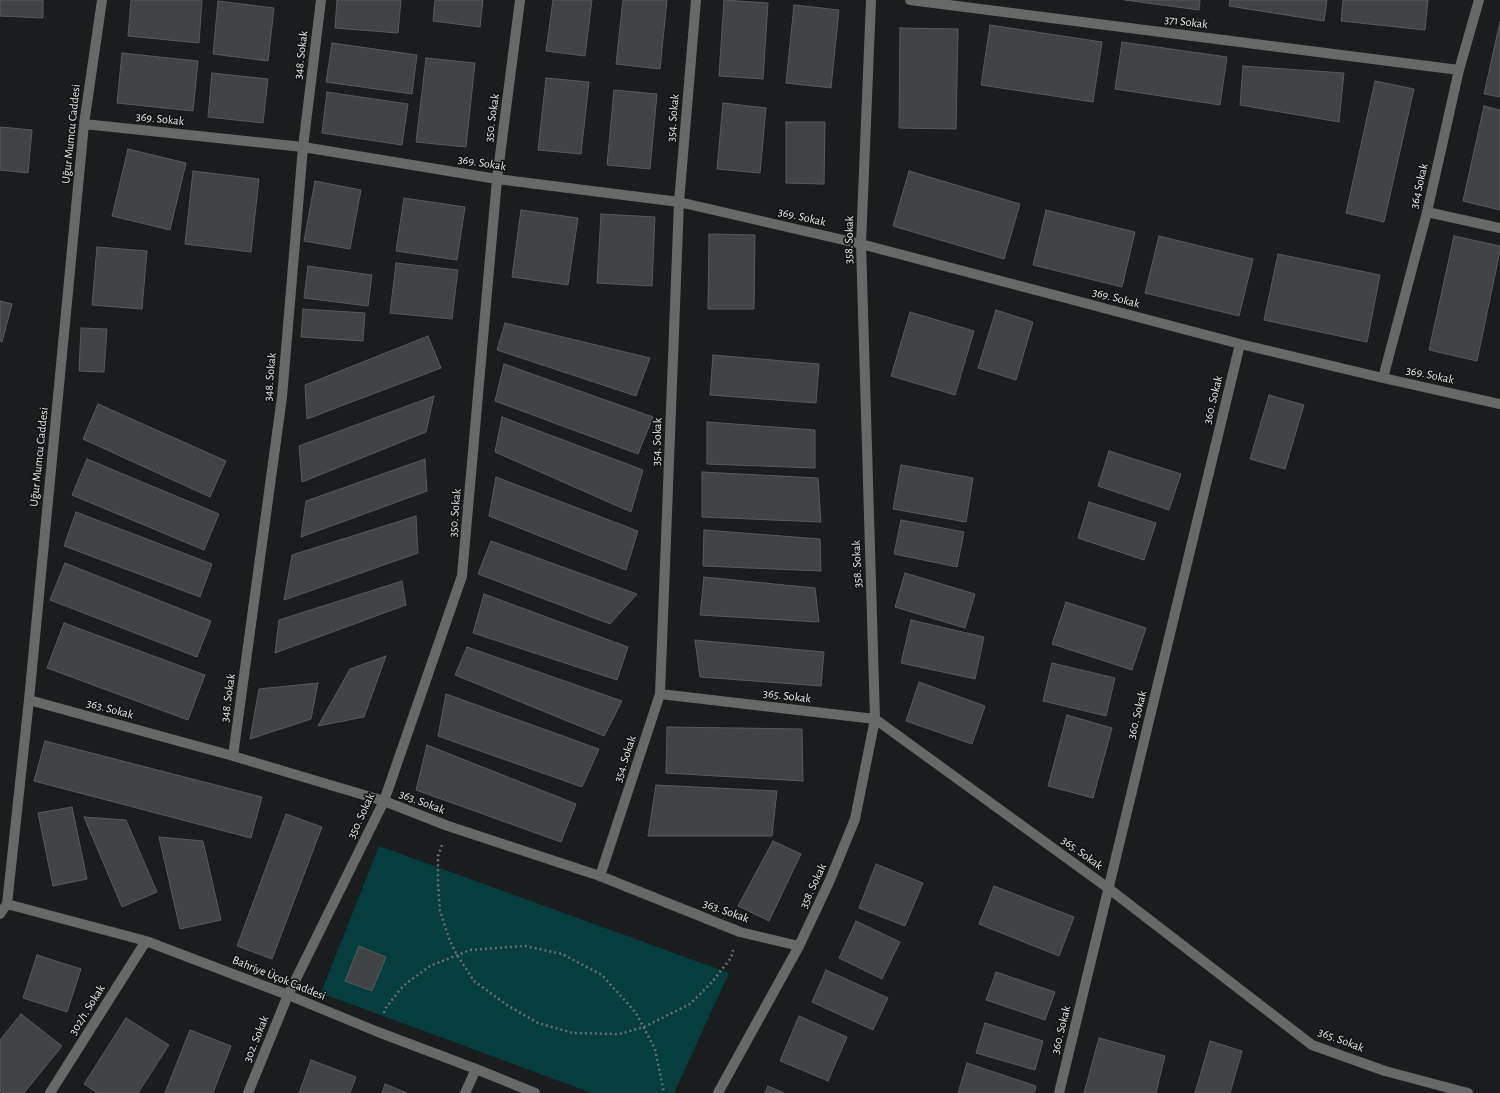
<!DOCTYPE html>
<meta charset="utf-8">
<style>
body{margin:0}
canvas{display:block;background:#1a1d1d}
</style>
<canvas width="1500" height="1093"></canvas>
<script>
const g = document.querySelector('canvas').getContext('2d');
g.lineJoin = 'round';
function fillPath(path, color) {
  g.fillStyle = color;
  g.fill(path, 'evenodd');
}
function toPath(rows) {
  const path = new Path2D();
  for (const r of rows) {
    path.moveTo(r[0], r[1]);
    for (let i = 2; i < r.length; i += 2) path.lineTo(r[i], r[i + 1]);
  }
  return path;
}
function strokePath(path, color, width, dash) {
  g.strokeStyle = color;
  g.lineWidth = width;
  g.lineCap = dash ? 'butt' : 'round';
  g.setLineDash(dash || []);
  g.stroke(path);
}
function drawText(font, color, halo, rows, align = 'center') {
  g.font = font + ' "Alegreya Sans",sans-serif';
  g.lineWidth = 3.5;
  g.setLineDash([]);
  g.textBaseline = 'middle';
  g.strokeStyle = halo;
  g.fillStyle = color;
  for (const [text, x, y, turn = 0] of rows) {
    g.save();
    g.translate(x, y);
    g.rotate((+turn || 0) * Math.PI / 180);
    g.textAlign = isNaN(turn) ? turn : align;
    if (halo) g.strokeText(text, 0, 0);
    g.fillText(text, 0, 0);
    g.restore();
  }
}
const green = toPath([
 [379,846,729,973,674,1093,592,1093,321,993]
]);
const building = toPath([
 [0,0,43,0,43,18,0,16,0,0],
 [131,0,202,0,199,43,128,36,131,0],
 [337,0,401,0,398,33,335,28,337,0],
 [435,0,483,0,480,27,433,21,435,0],
 [553,0,592,0,585,56,546,51,553,0],
 [623,0,667,0,660,69,616,64,623,0],
 [724,0,768,3,763,79,719,76,724,0],
 [1125,0,1200,0,1199,10,1125,0],
 [1230,0,1327,0,1324,21,1229,6,1230,0],
 [1343,0,1428,0,1425,30,1341,21,1343,0],
 [218,1,274,8,268,61,213,54,218,1],
 [794,5,839,10,831,88,786,83,794,5],
 [1500,22,1500,97,1484,94,1500,22],
 [990,25,1102,42,1093,102,981,85,990,25],
 [900,28,958,29,956,129,899,128,900,28],
 [1122,42,1227,57,1220,105,1115,89,1122,42],
 [332,43,417,55,412,94,326,82,332,43],
 [122,53,198,61,193,111,117,103,122,53],
 [426,58,475,63,466,147,416,142,426,58],
 [1243,66,1344,73,1339,122,1240,105,1243,66],
 [212,73,268,79,263,123,208,117,212,73],
 [546,78,589,82,581,154,538,150,546,78],
 [1375,81,1414,89,1384,222,1346,213,1375,81],
 [614,90,657,94,650,169,607,165,614,90],
 [327,92,408,104,402,145,322,133,327,92],
 [723,103,766,108,760,173,717,169,723,103],
 [1484,106,1500,110,1500,210,1463,201,1484,106],
 [786,122,825,122,824,184,786,183,786,122],
 [0,127,32,130,28,173,0,170,0,127],
 [128,149,186,163,170,230,112,216,128,149],
 [193,171,259,179,251,252,185,244,193,171],
 [909,171,1020,204,1004,259,893,226,909,171],
 [315,181,361,190,350,249,304,241,315,181],
 [404,198,465,207,457,260,396,251,404,198],
 [521,210,578,218,568,285,512,277,521,210],
 [1046,210,1135,232,1122,287,1033,265,1046,210],
 [601,214,655,217,652,286,597,283,601,214],
 [709,234,755,235,754,309,708,309,709,234],
 [1159,236,1253,259,1239,316,1145,293,1159,236],
 [1454,236,1500,246,1500,251,1477,361,1429,350,1454,236],
 [97,247,147,251,142,309,92,305,97,247],
 [1278,254,1380,275,1367,342,1264,320,1278,254],
 [396,263,458,270,452,319,390,313,396,263],
 [308,266,372,275,368,306,304,298,308,266],
 [0,301,12,304,2,342,0,341,0,301],
 [303,309,365,313,363,341,301,337,303,309],
 [996,310,1033,322,1016,380,978,368,996,310],
 [910,312,974,331,955,395,891,376,910,312],
 [505,323,650,358,636,396,497,350,505,323],
 [81,328,107,329,104,372,79,371,81,328],
 [428,336,441,368,307,419,305,385,428,336],
 [713,355,819,364,816,403,710,395,713,355],
 [504,364,653,417,638,454,495,401,504,364],
 [1269,395,1304,405,1285,469,1250,459,1269,395],
 [434,396,426,432,302,482,299,446,434,396],
 [98,404,226,461,210,497,83,439,98,404],
 [502,417,643,470,631,512,495,452,502,417],
 [707,422,815,430,815,468,707,464,707,422],
 [1109,451,1181,474,1169,510,1098,486,1109,451],
 [87,459,219,514,204,550,72,495,87,459],
 [425,459,427,491,301,537,306,501,425,459],
 [901,465,973,478,966,522,893,509,901,465],
 [702,472,818,478,821,522,702,517,702,472],
 [496,477,638,531,626,570,489,516,496,477],
 [1089,502,1156,523,1144,560,1078,538,1089,502],
 [76,512,212,564,200,597,64,546,76,512],
 [416,516,418,553,284,600,292,555,416,516],
 [901,520,964,532,957,567,894,554,901,520],
 [704,530,820,539,821,571,703,566,704,530],
 [491,541,637,594,610,624,478,574,491,541],
 [65,563,211,621,197,657,50,600,65,563],
 [905,573,975,594,965,628,895,607,905,573],
 [704,577,815,588,819,622,700,615,704,577],
 [402,581,406,605,275,653,279,620,402,581],
 [484,594,628,647,617,680,473,633,484,594],
 [1066,602,1146,628,1132,670,1052,644,1066,602],
 [911,620,984,637,975,679,901,663,911,620],
 [64,623,205,675,188,720,47,668,64,623],
 [695,640,824,652,821,686,700,677,695,640],
 [467,647,622,701,604,736,455,675,467,647],
 [386,656,364,717,318,726,350,669,386,656],
 [1052,663,1115,678,1106,716,1043,701,1052,663],
 [919,682,985,706,972,744,906,721,919,682],
 [318,683,311,719,250,739,259,689,318,683],
 [446,694,599,749,582,787,438,736,446,694],
 [1067,715,1112,728,1093,798,1048,786,1067,715],
 [667,727,802,729,803,781,666,773,667,727],
 [45,741,262,797,251,838,34,781,45,741],
 [427,745,576,804,561,842,416,790,427,745],
 [656,785,777,791,772,836,648,836,656,785],
 [72,807,87,879,53,886,38,813,72,807],
 [286,814,322,827,272,959,237,946,286,814],
 [84,817,126,820,157,892,122,907,84,817],
 [159,837,203,841,221,920,180,929,159,837],
 [773,841,801,854,769,921,738,906,773,841],
 [876,864,923,883,905,926,859,908,876,864],
 [994,886,1074,917,1059,956,979,924,994,886],
 [856,921,900,942,882,979,839,958,856,921],
 [359,946,386,957,372,991,345,981,359,946],
 [37,955,81,969,67,1012,23,998,37,955],
 [826,970,888,998,873,1030,812,1002,826,970],
 [996,972,1055,992,1045,1020,986,1000,996,972],
 [21,1014,62,1046,24,1093,2,1093,0,1091,0,1040,21,1014],
 [799,1016,847,1037,828,1081,780,1061,799,1016],
 [126,1018,169,1045,138,1093,97,1093,84,1084,126,1018],
 [985,1023,1043,1041,1035,1070,976,1053,985,1023],
 [190,1030,231,1046,213,1093,165,1093,190,1030],
 [1099,1038,1165,1056,1156,1093,1084,1093,1099,1038],
 [1210,1041,1242,1051,1230,1093,1195,1093,1210,1041],
 [311,1060,356,1077,350,1093,299,1093,311,1060],
 [967,1063,1036,1086,1034,1093,958,1093,967,1063],
 [385,1084,407,1093,382,1093,385,1084],
 [768,1086,784,1093,765,1093,768,1086]
]);
const path = toPath([
 [442,845,438,856,438,883,440,911,450,941,457,955,474,981,507,1005,538,1023,573,1033,619,1034,644,1027,690,1004,712,982,731,958,733,950],
 [384,1013,385,1009,403,986,430,966,470,950,525,946,562,954,602,975,636,1013,655,1049,664,1093]
]);
const minor = toPath([
 [910,0,1459,70],
 [84,124,303,147,497,179,679,202,861,244,1240,344,1383,378,1500,404],
 [1427,212,1500,228],
 [1383,378,1427,212,1459,70,1479,0],
 [660,694,875,719,1108,888,1312,1045,1385,1071,1468,1093],
 [29,700,233,756,384,801,448,826,600,876,740,932,799,946],
 [233,756,282,397,303,147,321,0],
 [600,876,660,694,679,202,696,0],
 [7,904,146,941,288,995,378,1032,476,1069,535,1093],
 [0,914,7,904,29,700,84,124,102,0],
 [50,1093,146,941],
 [248,1093,288,995,384,801,462,576,497,179,520,0],
 [465,1093,476,1069],
 [718,1093,799,946,830,880,855,819,875,719,861,244,871,0],
 [1059,1093,1240,344]
]);
const streetNames = [
 ["371 Sokak",1186,22,7],
 ["348. Sokak",301,55,-83],
 ["350. Sokak",492,118,-82],
 ["354. Sokak",673,118,-85],
 ["369. Sokak",160,119,6],
 ["Uğur Mumcu Caddesi",71,134,-84],
 ["369. Sokak",482,163,9],
 ["364 Sokak",1419,186,-77],
 ["369. Sokak",802,217,13],
 ["358. Sokak",849,240,-89],
 ["369. Sokak",1116,298,15],
 ["369. Sokak",1430,375,12],
 ["348. Sokak",270,377,-85],
 ["360. Sokak",1213,400,-76],
 ["354. Sokak",657,442,-88],
 ["Uğur Mumcu Caddesi",39,457,-84],
 ["350. Sokak",455,513,-85],
 ["358. Sokak",857,564,-92],
 ["365. Sokak",787,696,7],
 ["348. Sokak",228,698,-82],
 ["363. Sokak",110,709,15],
 ["360. Sokak",1137,715,-76],
 ["354. Sokak",625,759,-72],
 ["363. Sokak",422,802,21],
 ["350. Sokak",361,816,-65],
 ["365. Sokak",1082,853,36],
 ["358. Sokak",813,886,-65],
 ["363. Sokak",726,911,20],
 ["Bahriye Üçok Caddesi",279,978,22],
 ["302/1. Sokak",87,1010,-58],
 ["360. Sokak",1061,1030,-76],
 ["302. Sokak",256,1039,-68],
 ["365. Sokak",1341,1040,21]
];
fillPath(green, '#053e3d');
fillPath(building, '#414444');
strokePath(building, '#565a5a', 1);
strokePath(path, '#6a6d6d', 2.5, [2, 3]);
strokePath(minor, '#676969', 10);
drawText('12px', '#e6e8e8', '#111414', streetNames);
</script>
